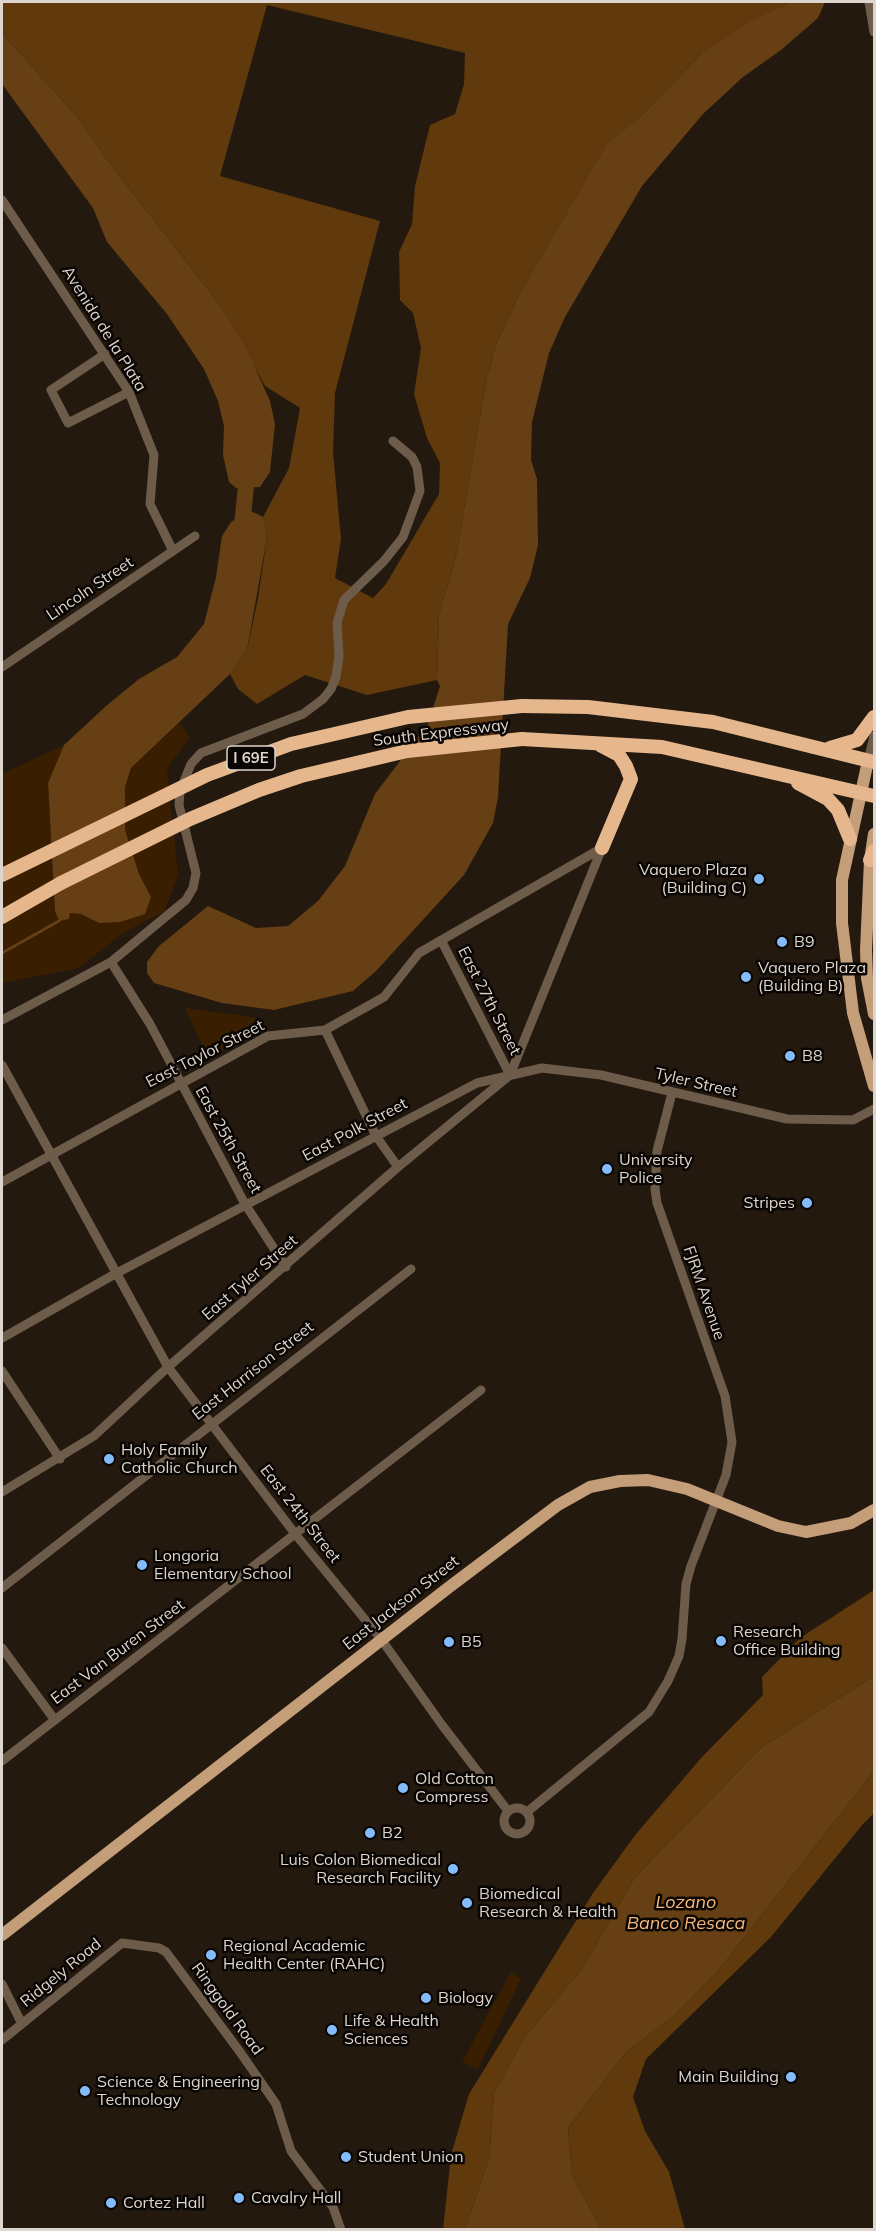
<!DOCTYPE html>
<style>
body{margin:0}
#map{position:relative;width:876px;height:2231px;overflow:hidden;background:#24190e;font-family:Mulish,sans-serif}
canvas{display:block}
.frame{position:absolute;inset:0;border:3px solid #ddd5ce;pointer-events:none}
</style>
<div id="map">
<canvas width="876" height="2231"></canvas>
<div class="frame"></div>
</div>
<script>
const g = document.querySelector('canvas').getContext('2d');
g.lineJoin = 'round';
function fillPath(path, color) {
  g.fillStyle = color;
  g.fill(path, 'evenodd');
}
function toPath(rows) {
  const path = new Path2D();
  for (const r of rows) {
    if (r.length === 3) {
      path.moveTo(r[0] + r[2], r[1]);
      path.arc(r[0], r[1], r[2], 0, 2 * Math.PI);
      continue;
    }
    path.moveTo(r[0], r[1]);
    for (let i = 2; i < r.length; i += 2) path.lineTo(r[i], r[i + 1]);
  }
  return path;
}
function strokePath(path, color, width, dash) {
  g.strokeStyle = color;
  g.lineWidth = width;
  g.lineCap = dash ? 'butt' : 'round';
  g.setLineDash(dash || []);
  g.stroke(path);
}
function drawText(font, color, halo, rows, align = 'center') {
  g.font = font + ' Mulish,sans-serif';
  g.lineWidth = 5;
  g.setLineDash([]);
  g.textBaseline = 'middle';
  g.strokeStyle = halo;
  g.fillStyle = color;
  for (const [text, x, y, turn = 0] of rows) {
    g.save();
    g.translate(x, y);
    g.rotate((+turn || 0) * Math.PI / 180);
    g.textAlign = isNaN(turn) ? turn : align;
    if (halo) g.strokeText(text, 0, 0);
    g.fillText(text, 0, 0);
    g.restore();
  }
}
const green = toPath([
 [179,723,190,737,167,769,178,874,165,911,123,933,79,968,2,983,2,774,64,745,48,783,55,911,59,921,70,913,81,914,99,923,151,897,139,874,125,830,125,787,131,768],
 [185,1008,258,1018,261,1026,219,1051,204,1049],
 [511,1972,521,1979,478,2069,462,2062]
]);
const forest = toPath([
 [2,2,792,2,702,53,638,119,609,143,519,295,496,345,487,377,455,561,439,614,437,680,367,695,305,675,257,704,238,689,230,674,247,650,258,598,267,538,263,517,289,468,300,408,265,386,220,305,111,165,79,119,2,33],
 [267,5,465,53,464,84,455,114,430,125,415,186,412,224,399,252,400,300,413,313,421,348,414,394,427,438,440,463,439,494,386,584,373,598,335,578,341,539,333,452,335,393,380,221,220,176],
 [874,1590,874,1676,762,1747,635,1877,582,1969,524,2038,494,2093,489,2159,465,2229,443,2230,451,2155,469,2094,593,1893,636,1834,702,1757,763,1695,762,1677,800,1638],
 [874,1771,874,1813,863,1824,771,1937,646,2059,633,2097,645,2131,669,2172,685,2229,601,2229,572,2175,568,2128,626,2052,674,2016,718,1971]
]);
const water = toPath([
 [792,2,825,2,818,18,781,50,743,77,703,114,642,186,565,317,549,353,532,422,531,460,537,479,538,545,530,578,508,624,498,797,493,823,464,875,376,971,353,991,274,1010,222,1003,154,983,147,973,147,962,159,946,208,906,256,928,288,926,318,901,345,866,375,794,428,724,440,686,437,680,439,614,455,561,487,377,496,345,519,295,608,143,638,119,702,53,749,22],
 [2,33,79,119,111,165,220,305,247,350,270,401,275,424,270,472,260,487,236,488,229,482,223,455,224,426,218,401,204,369,167,314,107,242,93,208,2,84],
 [251,511,263,517,267,538,247,650,230,674,131,768,125,787,125,830,139,874,151,897,145,914,120,922,99,923,81,914,70,913,69,919,59,921,55,911,48,783,64,745,106,706,139,679,177,657,204,624,216,577,222,536,231,522],
 [874,1676,874,1771,718,1971,674,2016,626,2052,568,2128,572,2175,601,2229,465,2229,489,2159,494,2093,524,2038,582,1969,635,1877,762,1747]
]);
const stream = toPath([
 [2,953,59,921]
]);
const river = toPath([
 [241,534,248,467]
]);
const minor = toPath([
 [869,2,874,32],
 [2,200,129,392,154,455,150,504,173,551],
 [105,354,51,390,68,423,129,392],
 [2,667,195,536],
 [868,761,874,736],
 [441,940,510,1075],
 [111,962,150,1024,245,1204,286,1267],
 [2,1020,111,962,186,900,193,888,196,873,179,805,180,791,191,764,201,753,303,714,323,699,331,689,336,677,339,656,337,623,344,600,384,561,403,537,420,491,417,467,412,457,393,441],
 [325,1030,376,1136,398,1167],
 [2,1065,168,1367,296,1535,381,1639,442,1725,508,1811],
 [2,1182,268,1036,325,1030,384,997,419,953,602,848],
 [2,1338,115,1274,477,1083,542,1068,601,1075,787,1119,853,1120,874,1109],
 [2,1371,60,1459],
 [2,1492,94,1436,168,1367,398,1167,510,1075,602,848],
 [2,1588,411,1269],
 [2,1648,54,1719],
 [2,1761,481,1390],
 [517,1821,13],
 [527,1812,649,1712,668,1681,679,1656,682,1639,686,1584,691,1566,726,1475,732,1442,725,1396,657,1203,655,1189,657,1151,672,1093],
 [2,1984,22,2024],
 [2,2040,122,1943,159,1948,166,1952,240,2052,276,2104,291,2151,333,2207,341,2230]
]);
const major = toPath([
 [868,761,842,880,842,923,853,1013,874,1086],
 [874,834,870,860,866,950,867,978,874,1014],
 [2,1935,448,1588,558,1505,590,1487,620,1481,648,1480,687,1489,778,1526,806,1532,851,1523,874,1510]
]);
const highway = toPath([
 [522,706,588,707,713,722,874,762],
 [522,739,662,747,874,796],
 [600,745,619,755,626,766,631,779,602,848],
 [830,748,857,740,874,717],
 [798,783,828,799,838,810,850,839],
 [870,860,874,851],
 [2,917,61,883]
]);
const highwayBridge = toPath([
 [2,875,207,775,291,744,408,717,522,706],
 [61,883,190,819,259,790,301,776,407,751,522,739]
]);
const markers = [
 [759,879,6,"#84bcfb"],
 [782,942,6,"#84bcfb"],
 [746,977,6,"#84bcfb"],
 [790,1056,6,"#84bcfb"],
 [607,1169,6,"#84bcfb"],
 [807,1203,6,"#84bcfb"],
 [109,1459,6,"#84bcfb"],
 [142,1565,6,"#84bcfb"],
 [721,1641,6,"#84bcfb"],
 [449,1642,6,"#84bcfb"],
 [403,1788,6,"#84bcfb"],
 [370,1833,6,"#84bcfb"],
 [453,1869,6,"#84bcfb"],
 [467,1903,6,"#84bcfb"],
 [211,1955,6,"#84bcfb"],
 [426,1998,6,"#84bcfb"],
 [332,2030,6,"#84bcfb"],
 [791,2077,6,"#84bcfb"],
 [85,2091,6,"#84bcfb"],
 [346,2157,6,"#84bcfb"],
 [239,2198,6,"#84bcfb"],
 [111,2203,6,"#84bcfb"]
];
const shields = [
 [251,758,48]
];
const shieldNames = [
 ["I 69E",251,758]
];
const streetNames = [
 ["Avenida de la Plata",104,329,58],
 ["Lincoln Street",90,589,-34],
 ["South Expressway",441,733,-7],
 ["East 27th Street",489,1001,63],
 ["East Taylor Street",205,1054,-27],
 ["Tyler Street",696,1083,13],
 ["East Polk Street",355,1130,-28],
 ["East 25th Street",228,1140,61],
 ["East Tyler Street",250,1278,-41],
 ["FJRM Avenue",704,1293,71],
 ["East Harrison Street",253,1371,-38],
 ["East 24th Street",300,1514,52],
 ["East Jackson Street",401,1603,-38],
 ["East Van Buren Street",118,1652,-37],
 ["Ridgely Road",61,1973,-39],
 ["Ringgold Road",227,2009,54]
];
const poiNames = [
 ["Vaquero Plaza",747,870,"right"],
 ["(Building C)",747,888,"right"],
 ["B9",794,942],
 ["Vaquero Plaza",758,968],
 ["(Building B)",758,986],
 ["B8",802,1056],
 ["University",619,1160],
 ["Police",619,1178],
 ["Stripes",795,1203,"right"],
 ["Holy Family",121,1450],
 ["Catholic Church",121,1468],
 ["Longoria",154,1556],
 ["Elementary School",154,1574],
 ["Research",733,1632],
 ["Office Building",733,1650],
 ["B5",461,1642],
 ["Old Cotton",415,1779],
 ["Compress",415,1797],
 ["B2",382,1833],
 ["Luis Colon Biomedical",441,1860,"right"],
 ["Research Facility",441,1878,"right"],
 ["Biomedical",479,1894],
 ["Research & Health",479,1912],
 ["Regional Academic",223,1946],
 ["Health Center (RAHC)",223,1964],
 ["Biology",438,1998],
 ["Life & Health",344,2021],
 ["Sciences",344,2039],
 ["Main Building",779,2077,"right"],
 ["Science & Engineering",97,2082],
 ["Technology",97,2100],
 ["Student Union",358,2157],
 ["Cavalry Hall",251,2198],
 ["Cortez Hall",123,2203]
];
const waterNames = [
 ["Lozano",686,1903],
 ["Banco Resaca",686,1924]
];
fillPath(green, '#391e00');
fillPath(forest, '#60390c');
fillPath(water, '#663f14');
strokePath(stream, '#663f14', 3);
strokePath(river, '#663f14', 16);
strokePath(minor, '#6e5c4b', 9);
strokePath(major, '#c49d79', 12);
strokePath(highway, '#e6b78c', 14);
strokePath(highwayBridge, '#e6b78c', 14);
for (const [x, y, r, color] of markers) {
  const dot = new Path2D();
  dot.arc(x, y, r, 0, 2 * Math.PI);
  g.fillStyle = color;
  g.fill(dot);
  strokePath(dot, '#090503', 2);
}
for (const [x, y, w] of shields) {
  const box = new Path2D();
  box.roundRect(x - w / 2, y - 12, w, 24, 4.5);
  g.fillStyle = '#090503';
  g.fill(box);
  strokePath(box, '#ddd5ce', 1.5);
}
drawText('bold 15px', '#ddd5ce', null, shieldNames);
drawText('16px', '#ddd5ce', '#090503', streetNames);
drawText('16px', '#ddd5ce', '#090503', poiNames, 'left');
drawText('italic 18px', '#fab97b', '#090503', waterNames);
</script>
